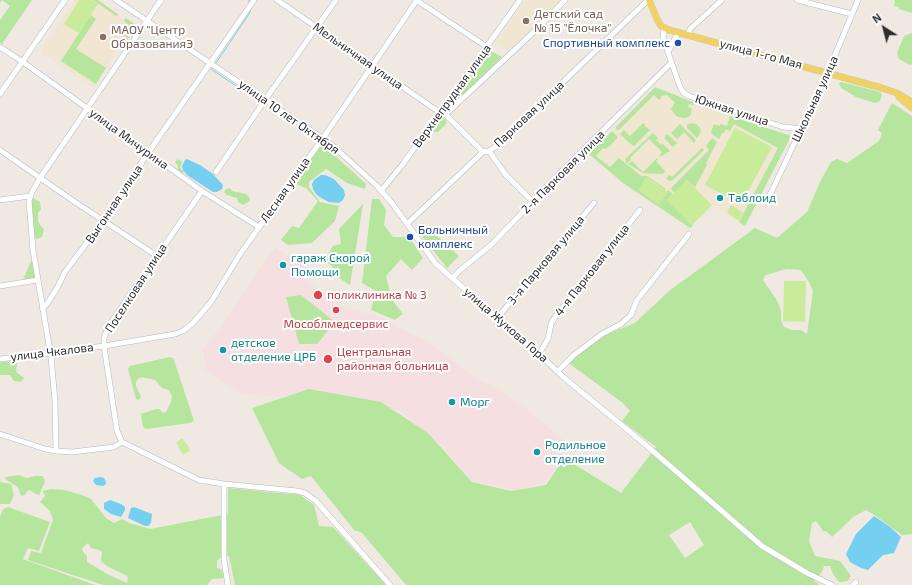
<!DOCTYPE html>
<meta charset="utf-8">
<style>
body{margin:0}
#map{position:relative;width:912px;height:585px;overflow:hidden;background:#efe9e1;font-family:"Exo 2",sans-serif}
canvas{display:block}
.north{position:absolute;left:864px;top:8px;width:40px;height:40px;-webkit-text-stroke:3px #fff;paint-order:stroke;rotate:324deg;font-size:11px;font-weight:700;line-height:16px;text-align:center;color:#2e2e2e}
.north::after{content:'';display:block;margin:auto;width:14px;height:18px;background:#2e2e2e;clip-path:polygon(50% 0,100% 100%,50% 72%,0 100%)}
</style>
<div id="map">
<canvas width="912" height="585"></canvas>
<div class="north">N</div>
</div>
<script>
const g = document.querySelector('canvas').getContext('2d');
g.lineJoin = 'round';
function fillPath(path, color) {
  g.fillStyle = color;
  g.fill(path, 'evenodd');
}
function toPath(rows) {
  const path = new Path2D();
  for (const r of rows) {
    path.moveTo(r[0], r[1]);
    for (let i = 2; i < r.length; i += 2) path.lineTo(r[i], r[i + 1]);
  }
  return path;
}
function strokePath(path, color, width, dash) {
  g.strokeStyle = color;
  g.lineWidth = width;
  g.lineCap = dash ? 'butt' : 'round';
  g.setLineDash(dash || []);
  g.stroke(path);
}
function drawText(font, color, halo, rows, align = 'center') {
  g.font = font + ' "Exo 2",sans-serif';
  g.lineWidth = 4;
  g.setLineDash([]);
  g.textBaseline = 'middle';
  g.strokeStyle = halo;
  g.fillStyle = color;
  for (const [text, x, y, turn = 0] of rows) {
    g.save();
    g.translate(x, y);
    g.rotate((+turn || 0) * Math.PI / 180);
    g.textAlign = isNaN(turn) ? turn : align;
    if (halo) g.strokeText(text, 0, 0);
    g.fillText(text, 0, 0);
    g.restore();
  }
}
const education = toPath([
 [75,0,94,0,133,26,94,87,40,52],
 [527,0,563,0,508,51,495,43],
 [655,87,695,103,791,136,745,226,715,206,690,228,623,183,589,154]
]);
const medical = toPath([
 [275,247,305,267,299,276,345,307,383,318,428,343,482,381,520,403,570,446,545,483,515,490,473,481,442,446,399,410,301,396,243,395,205,369,203,348,221,327]
]);
const green = toPath([
 [0,0,32,0,2,44,0,43,0,20,10,6,2,0,0,2],
 [93,0,98,0,119,15,116,16],
 [895,0,912,0,912,13,899,9,899,7,894,6],
 [91,15,96,19,76,49,106,68,96,84,61,61],
 [126,18,133,23,136,26,124,45,121,45,119,44,121,41,130,27,129,25,125,22,124,20],
 [912,33,912,64,910,65,899,59,897,53,904,36],
 [488,49,502,57,447,111,445,110],
 [841,82,880,92,882,95,880,101,875,103,856,97,841,88,839,84],
 [655,87,695,103,694,105,689,104,688,107,692,109,690,116,686,118,682,118,676,116,671,109,675,103,667,95,661,96,661,98,659,100,654,95,619,130,617,130,615,128],
 [892,103,912,116,912,534,902,535,876,516,866,510,853,517,832,537,826,531,823,531,816,521,812,523,809,541,815,556,840,561,851,576,848,581,839,582,833,574,830,566,824,566,822,572,814,581,820,585,406,585,362,533,354,530,311,476,302,479,279,463,252,408,309,389,381,402,428,433,472,482,511,491,546,485,564,458,621,493,656,447,622,421,630,411,623,403,567,362,605,335,635,323,669,291,755,228,777,238,807,212,821,180,831,162,837,159,847,163,879,141,882,133,878,130],
 [786,269,801,270,809,282,813,291,807,334,801,330,791,330,784,327,781,320,781,311,778,302,763,280,766,275],
 [690,522,704,545,685,558,669,535],
 [730,116,791,136,745,226,739,222,778,148,734,124,730,131,726,129,724,133,722,133,719,139,713,135,711,132,714,124,720,126,720,124,727,126],
 [440,117,445,119,447,123,438,132,433,132,431,128],
 [643,123,645,124,645,126,650,130,634,146,632,145,620,134,624,130,630,136],
 [691,123,696,124,700,128,701,132,697,138,687,128,687,125],
 [680,124,696,140,694,143,684,132,677,139,671,133],
 [612,131,617,136,617,138,610,146,605,149,603,148,596,156,610,167,619,158,641,176,647,176,666,189,665,190,647,177,659,204,668,190,673,194,667,200,693,226,690,228,623,183,589,154],
 [653,133,658,138,656,140,661,145,662,143,670,151,660,157,659,156,662,152,649,139,630,158,631,160,627,163,626,163,625,159],
 [667,134,677,143,673,147,664,138],
 [712,138,717,142,706,163,707,165,695,187,687,180,674,193,671,189,672,187,709,150,706,146],
 [322,144,366,184,365,189,347,183,326,169,309,182,309,187,320,202,339,206,335,221,312,243,288,245,281,240,292,226,299,228,318,201,306,188,294,183],
 [702,148,704,150,673,180,670,181,666,179,669,175,672,177],
 [657,158,658,159,656,161,665,171,663,174,643,173,628,164,632,161,643,172],
 [178,159,182,162,180,168,184,172,182,174,177,170,178,166,175,162],
 [230,188,232,191,246,194,249,197,250,201,243,205,238,202,237,198,227,195,224,192,226,189],
 [33,198,40,202,41,209,38,213,38,221,40,225,44,229,42,237,37,239,34,238,31,207],
 [372,199,379,199,386,210,384,225,393,237,409,237,423,258,412,270,401,259,386,276,392,300,403,314,395,320,371,310,376,291,362,283],
 [363,204,350,285,336,276,332,266,324,260,333,246,341,244,339,229],
 [423,223,459,256,447,268,417,230],
 [32,259,35,278,34,279,22,282],
 [301,295,335,322,317,344,299,344,286,297],
 [170,357,173,358,174,360,194,421,190,423,146,429,143,427,141,414,156,409,159,409,163,413,166,412,171,402,172,396,169,390,162,388,155,380,142,377,138,379,136,382,136,386,141,397,139,400,136,399,128,369,130,366],
 [13,361,17,363,16,372,24,378,21,382,14,381,10,375,0,375,0,362],
 [18,475,27,478,35,476,43,476,45,482,39,495,34,493,30,490,27,491,25,495,21,496,18,487,5,479,6,477],
 [0,482,11,484,14,495,10,504,0,504],
 [228,488,300,495,314,505,319,526,333,527,386,585,235,585,229,556,221,557,217,561,217,568,222,570,224,578,212,579,207,585,103,585,28,560,31,551,41,553,53,520,50,511,40,502,45,496,43,491,51,489,65,490,82,495,91,499,106,518,114,523,122,519,129,523,150,529,228,514],
 [88,543,91,548,99,550,102,552,101,561,107,566,127,576,128,580,127,583,107,574,87,562,87,556,83,552,82,548],
 [8,507,50,522,39,551,28,548,23,559,95,585,0,585,0,517,3,509]
]);
const pitch = toPath([
 [79,0,92,0,98,4,79,33,64,24],
 [735,128,772,147,741,204,705,185],
 [646,177,668,192,659,205,638,190],
 [687,180,712,205,692,225,667,200],
 [731,205,743,213,739,221,727,213],
 [784,281,806,281,805,322,783,321],
 [182,438,190,449,189,451,184,454,182,453,176,443]
]);
const water = toPath([
 [187,159,200,165,213,174,223,185,222,189,217,192,213,192,187,175,183,170,182,166,185,160],
 [321,175,325,175,334,179,344,190,345,195,343,200,339,203,329,202,321,198,316,194,313,189,312,184,314,180],
 [100,477,104,478,106,482,106,484,103,486,96,485,93,481,95,478],
 [110,500,121,504,125,507,125,510,121,517,111,514,104,509,104,503],
 [134,507,152,514,151,523,148,526,145,526,128,518,131,508],
 [874,516,889,526,901,537,894,553,883,555,868,570,861,568,850,562,846,554,856,534]
]);
const stream = toPath([
 [249,2,249,0],
 [216,63,249,14,251,9],
 [211,69,260,102]
]);
const minor = toPath([
 [116,0,331,144,376,185,392,203,436,264,539,354,562,376,647,446,762,546,807,573,832,585],
 [277,0,439,112],
 [416,0,487,47],
 [797,0,852,14],
 [664,28,663,37,668,52,678,33],
 [688,35,690,29,722,0],
 [0,47,23,62,202,191,259,227],
 [668,52,680,87,684,93,689,96,783,127,801,129],
 [0,94,65,0],
 [443,112,483,152],
 [445,115,539,27,565,0],
 [0,150,72,200,157,256],
 [489,151,506,175,532,201],
 [216,172,265,100,336,0],
 [381,191,403,164,520,0],
 [769,197,828,72,858,0],
 [0,200,30,196],
 [407,224,483,152,489,151,498,145,648,0],
 [453,278,459,271,491,245,560,173,671,63],
 [0,286,38,280],
 [42,308,46,305,56,290,65,272,103,221,148,153,254,0],
 [498,317,594,203],
 [539,354,548,339,551,324,555,317,640,210],
 [0,359,104,346,175,334,183,331,192,324,211,302,240,254,323,138,417,0],
 [558,371,574,355,602,334,621,324,631,315,637,300,689,234],
 [0,434,45,449,56,451,72,452,114,447,122,442],
 [122,442,199,480,224,484,297,491,305,493,316,501,390,585],
 [122,442,117,431,104,346,104,338,108,327,202,191],
 [56,451,55,401,51,357,33,250,29,201,32,192,40,178,161,0],
 [224,484,224,560,228,585],
 [853,585,856,582]
]);
const major = toPath([
 [649,0,657,19,661,26,669,30,882,88,897,93,912,102],
 [899,97,912,108]
]);
const markers = [
 [526,21,4,"#8d6e63"],
 [103,37,4,"#8d6e63"],
 [678,43,4,"#1a4fb4"],
 [720,198,4,"#0f9aa8"],
 [410,237,4,"#1a4fb4"],
 [283,265,4,"#0f9aa8"],
 [318,295,5,"#e0444e"],
 [336,310,4,"#e0444e"],
 [223,350,4,"#0f9aa8"],
 [328,359,5,"#e0444e"],
 [452,402,4,"#0f9aa8"],
 [537,452,4,"#0f9aa8"]
];
const educationNames = [
 ["Детский сад",534,14],
 ["№ 15 \"Ёлочка\"",534,28],
 ["МАОУ \"Центр",111,30],
 ["ОбразованияЭ",111,44]
];
const transitNames = [
 ["Спортивный комплекс",670,43],
 ["Больничный",418,230,"left"],
 ["комплекс",418,244,"left"]
];
const streetNames = [
 ["улица 1-го Мая",761,54,15],
 ["Мельничная улица",358,56,35],
 ["Верхнепрудная улица",452,96,-54],
 ["Школьная улица",815,99,-65],
 ["Южная улица",732,110,18],
 ["Парковая улица",529,114,-43],
 ["улица 10 лет Октября",289,117,35],
 ["улица Мичурина",129,139,36],
 ["2-я Парковая улица",563,172,-45],
 ["Лесная улица",285,190,-55],
 ["Выгонная улица",114,204,-56],
 ["3-я Парковая улица",546,260,-50],
 ["4-я Парковая улица",592,270,-52],
 ["Поселковая улица",136,288,-57],
 ["улица Жукова Гора",506,325,41],
 ["улица Чкалова",52,352,-7]
];
const cultureNames = [
 ["Таблоид",728,198],
 ["гараж Скорой",291,258],
 ["Помощи",291,272],
 ["детское",231,343],
 ["отделение ЦРБ",231,357],
 ["Морг",460,402],
 ["Родильное",545,445],
 ["отделение",545,459]
];
const healthNames = [
 ["поликлиника № 3",327,295],
 ["Мособлмедсервис",336,324,"center"],
 ["Центральная",337,352],
 ["районная больница",337,366]
];
fillPath(education, '#f0e6d1');
fillPath(medical, '#f5dfe0');
fillPath(green, '#b6e59e');
fillPath(pitch, '#c9ec9a');
fillPath(water, '#75cff0');
strokePath(stream, '#75cff0', 1);
strokePath(minor, '#b4b7c1', 6);
strokePath(major, '#c9c9c9', 7);
strokePath(minor, '#fff', 5);
strokePath(major, '#f2d163', 6);
for (const [x, y, r, color] of markers) {
  const dot = new Path2D();
  dot.arc(x, y, r, 0, 2 * Math.PI);
  g.fillStyle = color;
  g.fill(dot);
  strokePath(dot, '#fff', 1.5);
}
drawText('12px', '#785e54', '#fff', educationNames, 'left');
drawText('12px', '#164399', '#fff', transitNames, 'right');
drawText('12px', '#2e2e2e', '#fff', streetNames);
drawText('12px', '#0d838f', '#fff', cultureNames, 'left');
drawText('12px', '#be3a42', '#fff', healthNames, 'left');
</script>
